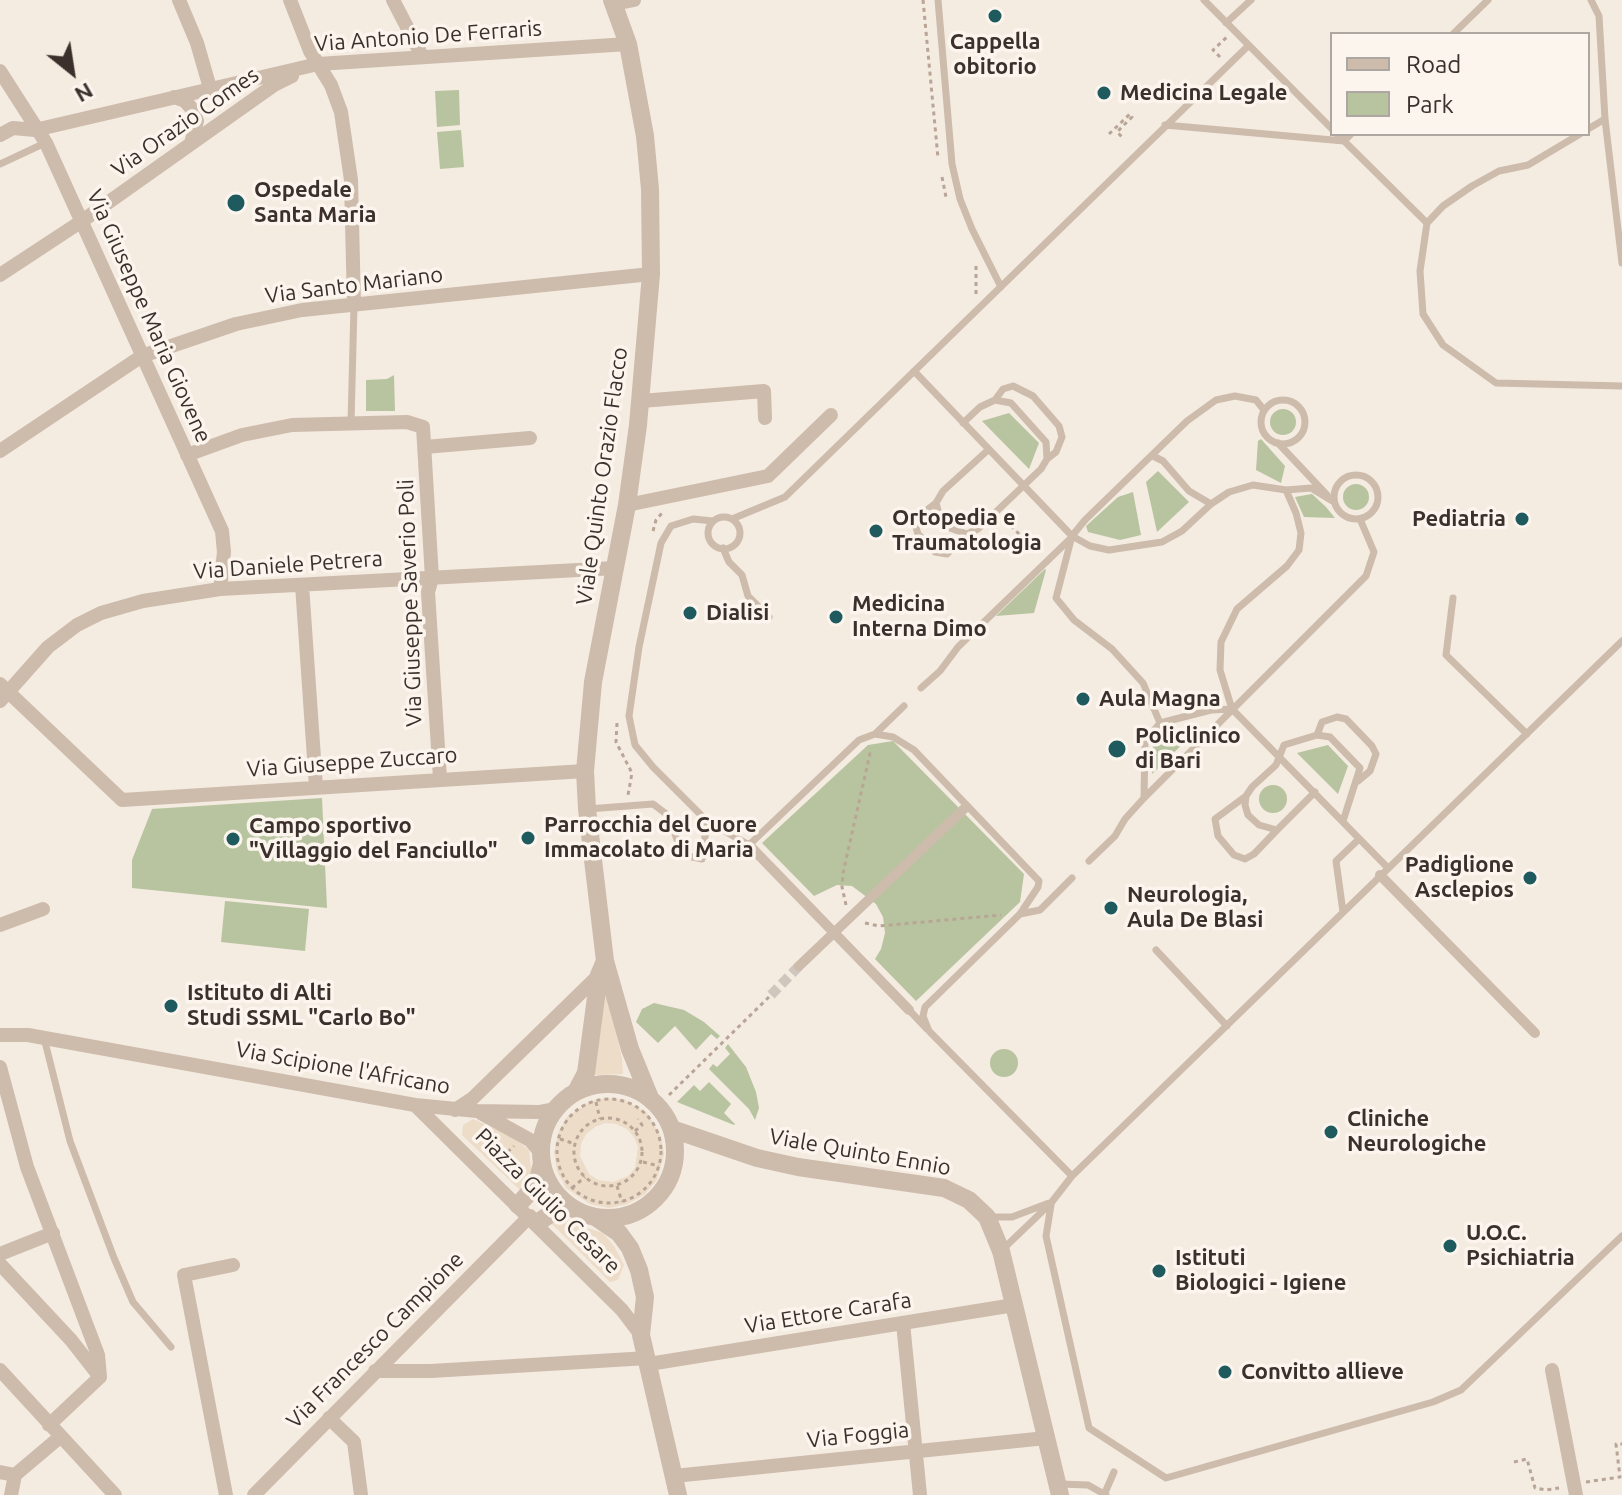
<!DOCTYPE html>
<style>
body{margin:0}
#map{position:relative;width:1622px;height:1495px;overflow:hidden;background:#f4ebe1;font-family:Ubuntu,sans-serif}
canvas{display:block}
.legend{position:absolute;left:1330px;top:32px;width:260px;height:104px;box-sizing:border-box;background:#fbf5ee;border:2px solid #aea6a0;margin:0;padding:10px 14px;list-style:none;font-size:24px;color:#3b302b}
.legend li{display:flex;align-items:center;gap:16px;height:40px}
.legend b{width:40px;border:2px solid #aea6a0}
.north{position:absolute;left:32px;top:32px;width:80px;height:80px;-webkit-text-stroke:6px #fbf5ee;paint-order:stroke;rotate:150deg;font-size:22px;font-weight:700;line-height:32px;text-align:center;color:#3b302b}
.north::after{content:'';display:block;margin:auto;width:28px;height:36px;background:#3b302b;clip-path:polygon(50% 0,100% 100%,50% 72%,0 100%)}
</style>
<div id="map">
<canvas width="1622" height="1495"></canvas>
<ul class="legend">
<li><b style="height:10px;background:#cdbbac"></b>Road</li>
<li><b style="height:22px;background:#b8c4a0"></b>Park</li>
</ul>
<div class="north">N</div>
</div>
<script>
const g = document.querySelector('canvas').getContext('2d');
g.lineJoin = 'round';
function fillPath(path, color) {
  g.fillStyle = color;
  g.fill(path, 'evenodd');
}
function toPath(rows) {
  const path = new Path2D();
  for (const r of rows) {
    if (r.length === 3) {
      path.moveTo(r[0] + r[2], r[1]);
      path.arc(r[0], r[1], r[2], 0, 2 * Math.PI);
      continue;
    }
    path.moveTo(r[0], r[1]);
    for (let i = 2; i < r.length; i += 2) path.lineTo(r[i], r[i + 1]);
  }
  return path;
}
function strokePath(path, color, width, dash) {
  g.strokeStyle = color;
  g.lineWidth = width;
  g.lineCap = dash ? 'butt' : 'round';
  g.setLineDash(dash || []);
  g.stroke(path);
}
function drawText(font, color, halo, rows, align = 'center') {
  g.font = font + ' Ubuntu,sans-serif';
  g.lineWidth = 7;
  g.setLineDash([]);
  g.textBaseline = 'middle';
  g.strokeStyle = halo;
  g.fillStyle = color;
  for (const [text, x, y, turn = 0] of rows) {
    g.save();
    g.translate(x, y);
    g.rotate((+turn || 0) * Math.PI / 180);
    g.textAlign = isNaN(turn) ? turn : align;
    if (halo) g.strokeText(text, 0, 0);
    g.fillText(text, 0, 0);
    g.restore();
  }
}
const green = toPath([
 [459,90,460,125,437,127,435,91],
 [461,130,464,167,440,169,437,132],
 [394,375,395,411,366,411,366,380,387,379],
 [1283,422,13],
 [1009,413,1039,443,1029,469,982,421],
 [1261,439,1285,466,1281,483,1256,470,1258,441],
 [1158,471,1189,502,1157,532,1146,482],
 [1356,497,13],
 [1133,492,1141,535,1120,540,1088,532,1086,526,1118,497],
 [1312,494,1326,507,1335,518,1304,517,1295,497],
 [1045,569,1046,570,1034,613,996,616],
 [1198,729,1152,774,1153,740],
 [893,741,1024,874,1020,902,916,1001,875,959,881,949,885,933,883,917,876,904,852,886,837,885,814,896,762,843,868,745],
 [1328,745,1348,766,1338,794,1297,753],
 [1273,799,14],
 [322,798,327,908,132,888,132,860,152,809],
 [225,901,309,909,305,951,221,942],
 [654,1003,684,1010,704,1022,720,1036,717,1039,711,1034,696,1050,675,1026,658,1043,636,1022,642,1009],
 [728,1044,746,1067,756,1092,759,1108,755,1120,749,1109,709,1069,713,1064,717,1067,730,1054,725,1048],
 [1004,1063,14],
 [709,1082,731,1104,724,1113,735,1124,734,1125,677,1102,694,1085,700,1091]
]);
const plaza = toPath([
 [608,996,622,1058,623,1074,595,1075,594,1072,605,997],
 [606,1098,624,1100,647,1113,661,1136,664,1154,657,1180,644,1195,627,1204,609,1208,590,1204,566,1188,557,1171,554,1152,558,1133,567,1117,589,1102],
 [605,1123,616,1124,627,1129,634,1137,638,1147,635,1168,628,1176,613,1182,598,1180,589,1174,580,1156,581,1144,586,1134,595,1127],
 [473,1119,512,1136,529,1150,532,1178,521,1191,462,1135,463,1125],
 [561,1215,581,1226,603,1233,614,1246,624,1265,618,1280,610,1282,552,1224]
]);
const pedestrianTunnel = toPath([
 [771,995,799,966]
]);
const path = toPath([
 [923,0,938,158],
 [1220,57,1213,50,1227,37],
 [1109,134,1130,114,1132,117,1117,132,1124,139],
 [942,177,946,197],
 [976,294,976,266],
 [1005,520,1039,554],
 [653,531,656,520,662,513],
 [617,723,616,742,632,773,628,795],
 [846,905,842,887,843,873,871,749],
 [865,923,879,926,1001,915],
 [669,1095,771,995],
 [609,1151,52],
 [596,1102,600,1119],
 [608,1152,34],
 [635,1131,642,1125,638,1119],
 [560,1139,575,1144],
 [643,1162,659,1166],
 [496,1163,514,1146],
 [617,1186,622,1202],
 [572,1188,585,1177],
 [1514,1462,1527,1459,1535,1488,1546,1490,1559,1488],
 [1586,1482,1620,1477,1616,1444,1622,1444]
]);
const service = toPath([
 [938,0,952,164,960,199,972,229,1001,287],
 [1204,0,1332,129],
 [1591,0,1599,16,1605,119,1622,263],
 [1226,23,1251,0],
 [1453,34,1488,0],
 [1165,125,1344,141,1351,134],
 [1588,129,1605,119],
 [1337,134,1427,223],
 [1580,134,1528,165,1499,171,1472,186,1443,206,1427,223,1420,271,1423,314,1443,345,1496,383,1622,386],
 [0,164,45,143],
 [914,371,1072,536,1085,520,1187,421,1216,400,1235,396,1256,400,1264,410],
 [1283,422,22],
 [995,400,1003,389,1013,386,1033,396,1059,426,1062,437,1056,452,1047,459],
 [351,423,354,306],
 [963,423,980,407,995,400,1011,403,1046,442,1047,459,1041,469,978,529,967,534,950,528,939,514,936,503,943,491,988,450],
 [1278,443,1327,495],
 [1153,456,1163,461,1189,491,1211,504],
 [1356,497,22],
 [1286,490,1296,513,1301,533,1299,550,1287,566,1237,609,1221,642,1220,670,1232,709,1388,868],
 [936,503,923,513,915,524,918,534,935,552,947,554,967,534],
 [724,533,16],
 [732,519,785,497,1248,46],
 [713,521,693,519,671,526,661,543,639,647,629,716,635,745,653,767,707,821,749,845,859,740,875,734,893,737,914,750,1039,881,1038,887,1020,914,925,1007,923,1016,929,1031,1072,1176],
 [1072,536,1090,546,1109,550,1162,542,1182,531,1211,504,1229,492,1253,485,1286,490,1311,488,1334,502],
 [1072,536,1056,598,1074,620,1112,649,1143,683,1160,723],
 [723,548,729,562,742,575,748,596,769,617],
 [1453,598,1446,655,1527,734],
 [921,688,940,671,958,647,1071,538],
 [875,734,904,706],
 [1317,735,1322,722,1337,717,1346,719,1372,746,1376,754,1370,771,1358,781],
 [1315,792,1277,830,1259,825,1248,815,1245,805,1246,796,1252,787,1276,765,1284,745,1317,735,1330,737,1360,768,1343,821],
 [1246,796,1215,819,1218,836,1234,855,1245,859,1254,854,1277,830],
 [1144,798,1145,742,1160,723,1211,710,1232,709],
 [588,809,653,804,669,816,677,840,688,856,702,859,707,821],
 [1089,861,1115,836,1125,819,1144,798,1366,576,1374,552,1360,519],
 [1343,912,1336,861,1359,839],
 [1020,914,1040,910,1072,878],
 [1156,950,1227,1026],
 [909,1010,927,1029],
 [44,1038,70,1141,114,1258,133,1302,171,1347],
 [1051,1205,1046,1236,1089,1428,1166,1478,1433,1402,1461,1390,1622,1236],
 [988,1217,1012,1217,1049,1203],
 [1002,1250,1051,1203,1072,1176,1622,641],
 [1060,1484,1088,1485,1106,1495],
 [1104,1495,1114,1472]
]);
const pedestrian = toPath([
 [749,845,909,1010],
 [1380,875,1535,1033],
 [799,966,966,807]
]);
const minor = toPath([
 [179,0,197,43,210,88],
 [290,0,310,51,331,85,341,112,351,180,354,305],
 [393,0,422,56],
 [614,4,634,0],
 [0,71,46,143,222,531,224,552,220,589],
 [174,97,185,101,193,110,197,121,191,143],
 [0,135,13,128,35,130,318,64,628,44],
 [0,275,82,221,274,85,292,76],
 [641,401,764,391,765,418],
 [425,447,530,438],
 [0,451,142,356,236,324,302,310,651,274],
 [187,455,242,435,292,425,407,422,423,427,432,578,428,592,440,779],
 [627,505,768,476,831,415],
 [302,585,316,787],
 [0,684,122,800,585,771],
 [0,701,48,647,77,625,101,613,143,601,220,589,616,568],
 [0,925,43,909],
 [0,1035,28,1035,415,1105,477,1111,540,1112,556,1109],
 [0,1067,27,1167,98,1355,100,1377,49,1425],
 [415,1105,622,1310,641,1335],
 [455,1110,473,1098,599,975],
 [481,1113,530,1140,541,1153],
 [0,1254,53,1233],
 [0,1264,71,1340,100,1377],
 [903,1323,920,1495],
 [649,1364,1014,1305],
 [0,1370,115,1495],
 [1552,1370,1576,1495],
 [375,1371,431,1371,648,1358],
 [329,1418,354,1442,361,1495],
 [0,1472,15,1475,60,1437],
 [674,1476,1046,1438],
 [11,1495,15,1475],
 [226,1495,184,1275,233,1265],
 [254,1495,530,1216]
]);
const tertiary = toPath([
 [612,0,628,44,645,136,650,189,651,274,638,425,627,505,593,682,585,771,587,809,605,961,630,1049,650,1098],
 [608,1151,67],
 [576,1092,586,1073,599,975,605,961],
 [672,1129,757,1158,798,1167,944,1188,969,1200,987,1217,1001,1251,1060,1495],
 [518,1205,537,1184,542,1163],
 [597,1218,619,1233,630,1248,639,1270,645,1297,641,1335,678,1495],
 [537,1223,558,1209,571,1207]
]);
const markers = [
 [995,16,8,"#1f5a5e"],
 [1104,93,8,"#1f5a5e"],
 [236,203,10,"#1f5a5e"],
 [1522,519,8,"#1f5a5e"],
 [876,531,8,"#1f5a5e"],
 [690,613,8,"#1f5a5e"],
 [836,617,8,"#1f5a5e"],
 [1083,699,8,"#1f5a5e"],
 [1117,749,10,"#1f5a5e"],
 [528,838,8,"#1f5a5e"],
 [233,839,8,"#1f5a5e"],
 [1530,878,8,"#1f5a5e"],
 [1111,908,8,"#1f5a5e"],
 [171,1006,8,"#1f5a5e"],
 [1331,1132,8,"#1f5a5e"],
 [1450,1246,8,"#1f5a5e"],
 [1159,1271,8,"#1f5a5e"],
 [1225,1372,8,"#1f5a5e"]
];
const streetNames = [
 ["Via Antonio De Ferraris",428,36,-4],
 ["Via Orazio Comes",185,122,-35],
 ["Via Santo Mariano",354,285,-7],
 ["Via Giuseppe Maria Giovene",149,316,66],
 ["Viale Quinto Orazio Flacco",602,476,-82],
 ["Via Daniele Petrera",288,565,-4],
 ["Via Giuseppe Saverio Poli",410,603,-92],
 ["Via Giuseppe Zuccaro",352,762,-4],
 ["Via Scipione l'Africano",343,1068,10],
 ["Viale Quinto Ennio",860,1152,10],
 ["Piazza Giulio Cesare",548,1201,45],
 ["Via Ettore Carafa",828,1313,-9],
 ["Via Francesco Campione",375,1340,-45],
 ["Via Foggia",858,1435,-6]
];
const poiNames = [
 ["Cappella",995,42,"center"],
 ["obitorio",995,67,"center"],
 ["Medicina Legale",1120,93],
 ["Ospedale",254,190],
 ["Santa Maria",254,215],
 ["Ortopedia e",892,518],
 ["Traumatologia",892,543],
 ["Pediatria",1506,519,"right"],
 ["Medicina",852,604],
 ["Interna Dimo",852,629],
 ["Dialisi",706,613],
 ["Aula Magna",1099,699],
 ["Policlinico",1135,736],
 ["di Bari",1135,761],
 ["Parrocchia del Cuore",544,825],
 ["Immacolato di Maria",544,850],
 ["Campo sportivo",249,826],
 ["\"Villaggio del Fanciullo\"",249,851],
 ["Padiglione",1514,865,"right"],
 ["Asclepios",1514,890,"right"],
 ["Neurologia,",1127,895],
 ["Aula De Blasi",1127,920],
 ["Istituto di Alti",187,993],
 ["Studi SSML \"Carlo Bo\"",187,1018],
 ["Cliniche",1347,1119],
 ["Neurologiche",1347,1144],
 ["U.O.C.",1466,1233],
 ["Psichiatria",1466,1258],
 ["Istituti",1175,1258],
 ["Biologici - Igiene",1175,1283],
 ["Convitto allieve",1241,1372]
];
fillPath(green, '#b8c4a0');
fillPath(plaza, '#ecdcc8');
strokePath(pedestrianTunnel, '#cfc6bd', 10, [10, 5]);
strokePath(path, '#b9a596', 3, [4, 4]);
strokePath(service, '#cdbbac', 7);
strokePath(pedestrian, '#cdbbac', 10);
strokePath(minor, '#cdbbac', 14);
strokePath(tertiary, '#cdbbac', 18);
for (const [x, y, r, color] of markers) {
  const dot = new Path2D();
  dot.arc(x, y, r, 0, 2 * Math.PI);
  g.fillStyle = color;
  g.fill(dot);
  strokePath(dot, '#fbf5ee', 3);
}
drawText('22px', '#3b302b', '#fbf5ee', streetNames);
drawText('bold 22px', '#3b302b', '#fbf5ee', poiNames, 'left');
</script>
